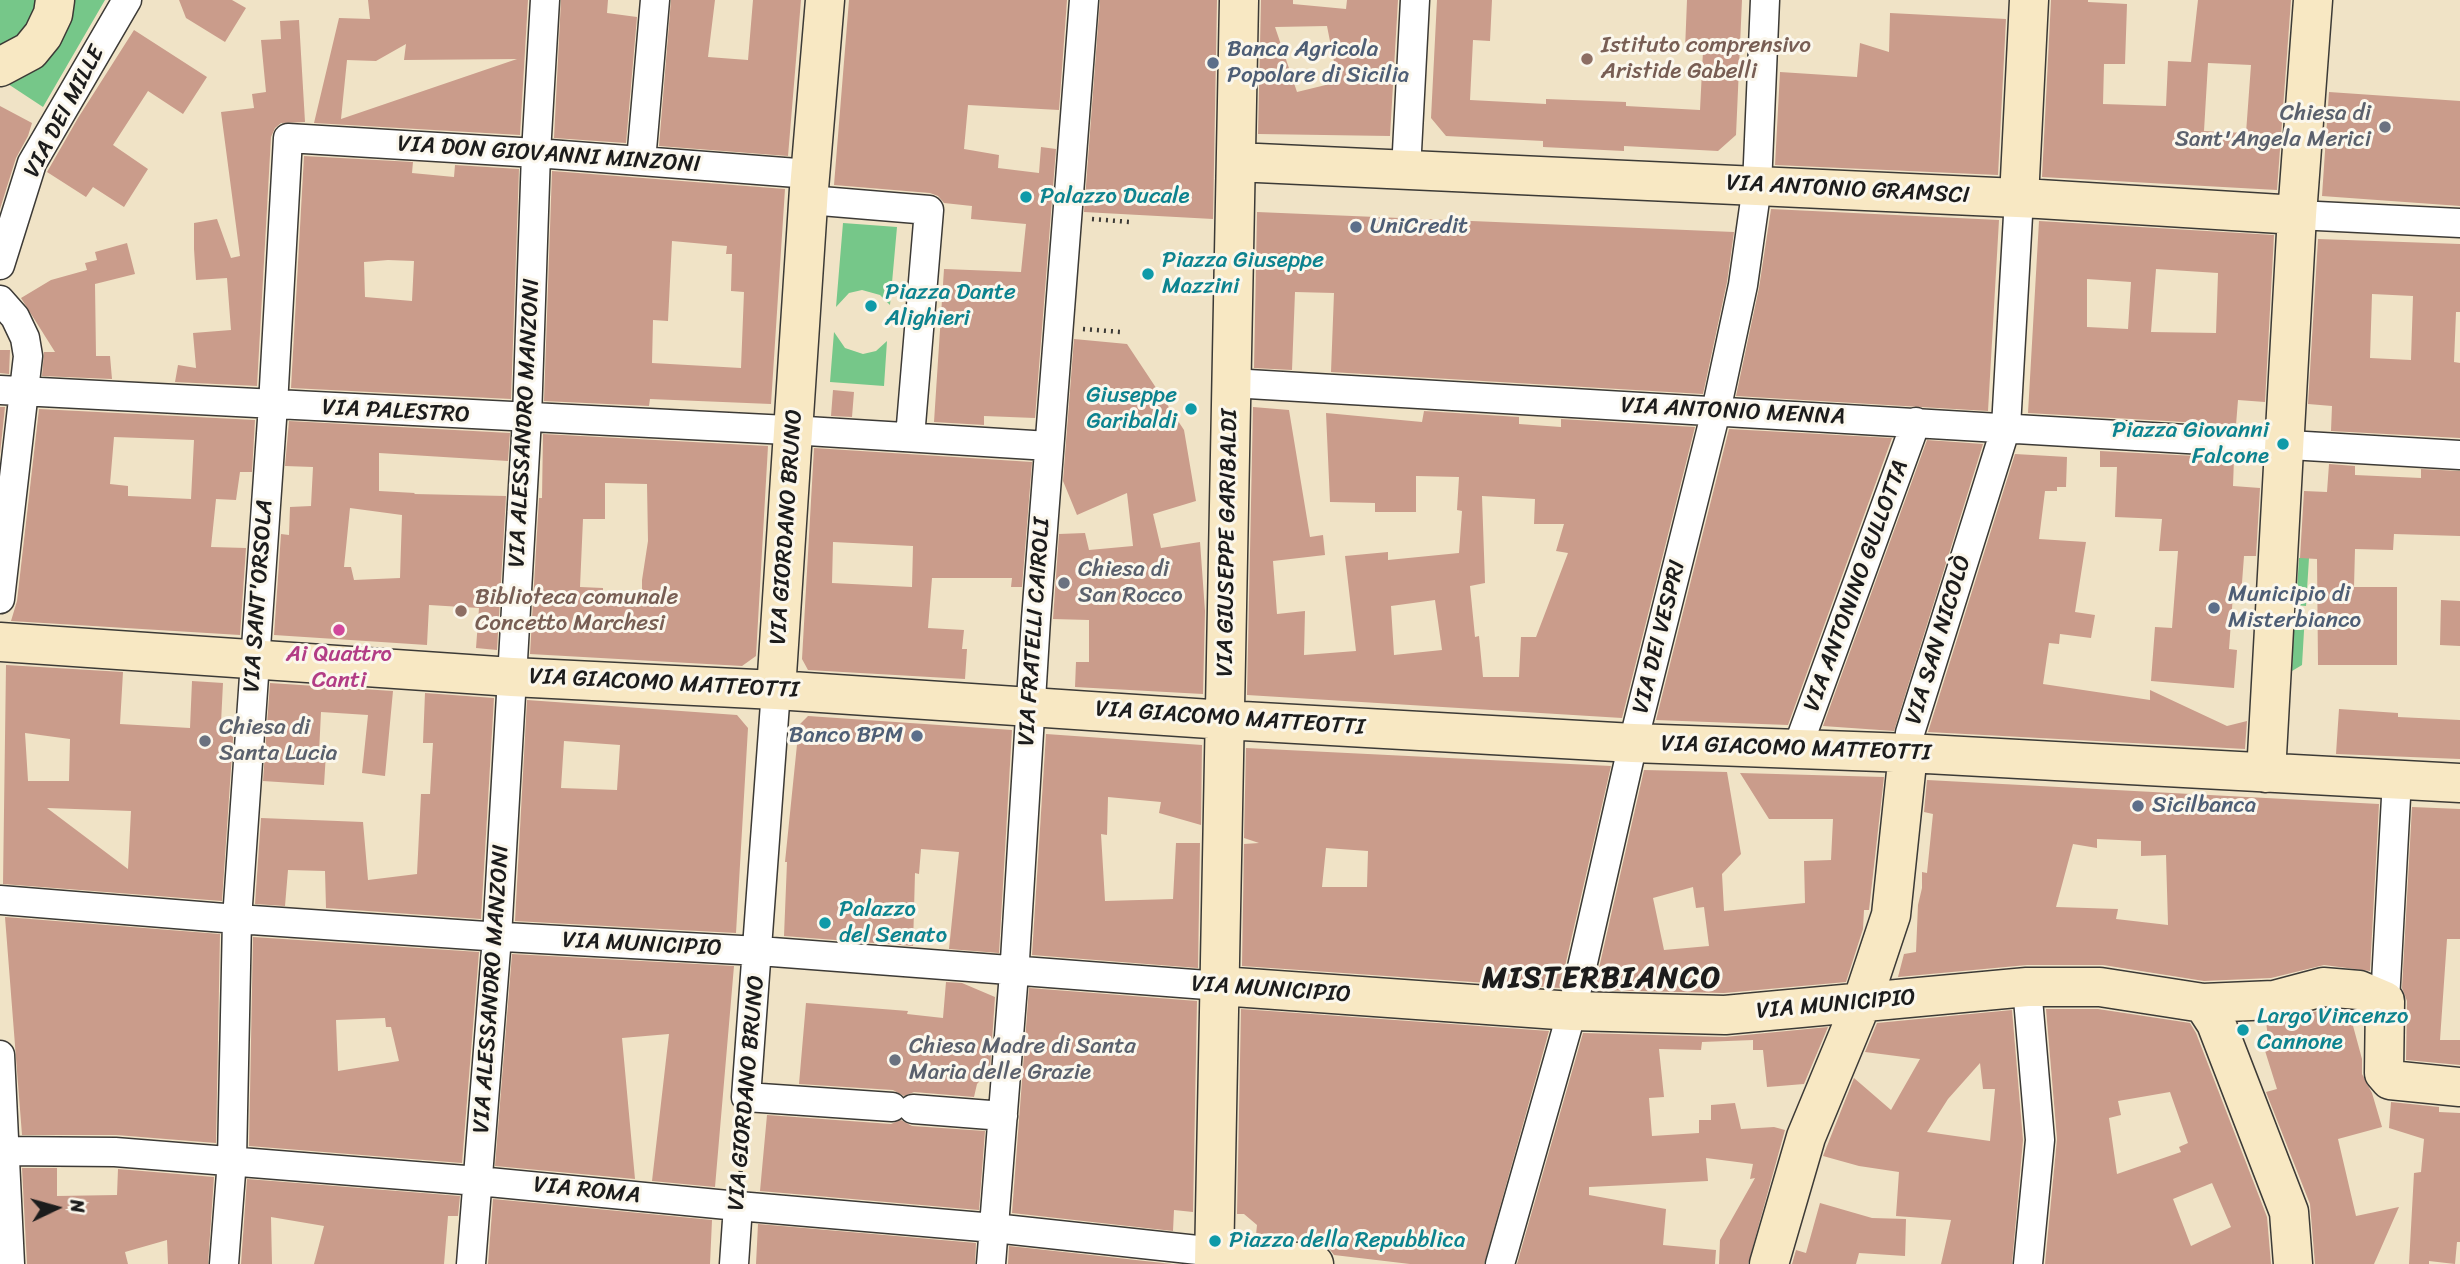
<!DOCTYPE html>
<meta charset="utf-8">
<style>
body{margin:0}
#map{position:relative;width:2460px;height:1264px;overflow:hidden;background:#f0e3c6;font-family:Sriracha,sans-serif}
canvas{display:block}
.north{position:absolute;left:21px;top:1173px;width:70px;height:70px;-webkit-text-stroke:5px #fbf7ec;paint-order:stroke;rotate:85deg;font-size:19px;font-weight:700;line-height:28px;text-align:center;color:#1c1c1c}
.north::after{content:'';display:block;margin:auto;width:24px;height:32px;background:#1c1c1c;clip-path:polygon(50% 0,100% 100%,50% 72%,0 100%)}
</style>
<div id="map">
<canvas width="2460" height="1264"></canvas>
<div class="north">N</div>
</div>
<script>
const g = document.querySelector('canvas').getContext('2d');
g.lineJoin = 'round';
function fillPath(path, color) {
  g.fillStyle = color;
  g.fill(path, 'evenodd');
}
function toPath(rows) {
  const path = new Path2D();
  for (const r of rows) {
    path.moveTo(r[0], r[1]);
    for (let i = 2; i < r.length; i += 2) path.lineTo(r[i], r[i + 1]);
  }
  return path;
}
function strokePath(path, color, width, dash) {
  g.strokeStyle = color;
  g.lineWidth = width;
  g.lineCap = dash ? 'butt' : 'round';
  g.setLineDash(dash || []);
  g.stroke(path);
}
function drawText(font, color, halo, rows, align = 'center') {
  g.font = font + ' Sriracha,sans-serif';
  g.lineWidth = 6;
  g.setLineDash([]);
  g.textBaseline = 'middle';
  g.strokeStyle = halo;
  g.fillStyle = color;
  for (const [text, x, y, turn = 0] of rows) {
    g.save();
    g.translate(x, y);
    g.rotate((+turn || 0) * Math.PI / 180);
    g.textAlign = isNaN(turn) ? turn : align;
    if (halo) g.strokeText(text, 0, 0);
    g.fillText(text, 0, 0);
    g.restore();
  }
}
const green = toPath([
 [0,0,36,0,34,16,0,57],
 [66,0,105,0,43,107,5,82],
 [843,223,897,227,890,305,880,295,862,290,849,293,836,307],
 [834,332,845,348,863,354,876,351,887,341,884,386,830,382],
 [2299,558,2309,558,2306,606,2296,605],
 [2294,613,2305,614,2302,665,2292,671]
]);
const building = toPath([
 [179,0,232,0,246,8,225,42,186,18],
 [368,0,528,0,520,135,314,123,339,18,370,19],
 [406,44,404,60,517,59,341,119,347,60,376,61],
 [561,0,608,0,607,13,637,17,626,143,554,138],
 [671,0,715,0,708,57,748,60,753,0,801,0,788,156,659,146],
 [849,0,1067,0,1059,110,968,105,964,149,999,155,998,168,1039,173,1041,147,1056,149,1035,418,984,416,984,425,934,422,944,269,1021,272,1026,224,971,219,972,206,944,203,938,196,930,193,834,185],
 [1100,0,1217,0,1213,219,1084,212],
 [1261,0,1293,0,1293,4,1346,9,1347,0,1398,0,1390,136,1258,134],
 [1327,26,1338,82,1297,92,1275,27],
 [1437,0,1492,0,1490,41,1473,40,1470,100,1546,104,1546,99,1626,102,1626,106,1700,110,1703,51,1685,50,1687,0,1742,0,1736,135,1718,151,1624,146,1624,151,1543,147,1543,141,1446,136,1431,118],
 [2051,0,2088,0,2088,2,2127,4,2125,64,2104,64,2103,104,2166,106,2168,61,2191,62,2198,0,2291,0,2277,190,2042,177],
 [2208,63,2251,65,2246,133,2204,131],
 [1890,13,2006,19,1998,175,1775,165,1780,72,1857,77,1860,43,1889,52],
 [299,20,305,122,281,123,275,128,271,137,257,386,175,382,178,365,196,368,193,333,231,330,227,278,196,280,194,249,194,223,217,219,231,258,240,256,221,112,254,108,252,94,266,92,261,40,281,39,280,21],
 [134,30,207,77,183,114,148,91,113,145,148,169,124,207,93,187,86,197,47,172,78,118],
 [2329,92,2460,101,2460,206,2322,196],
 [0,106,32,123,28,136,16,158,0,209],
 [304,156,413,162,412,173,454,177,455,165,519,169,511,399,291,388],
 [388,260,414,261,412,301,365,297,364,262],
 [552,171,785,189,771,404,650,399,649,406,544,401],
 [672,241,727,246,726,254,732,254,731,291,744,292,741,368,652,363,653,320,668,321],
 [1771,209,1999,220,1988,411,1736,396,1759,288],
 [1257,212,1734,232,1727,282,1703,394,1331,372,1334,293,1295,292,1292,370,1254,368],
 [2039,221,2274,235,2265,402,2238,400,2236,425,2028,413],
 [2156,269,2218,273,2216,333,2151,332],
 [2087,279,2131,282,2128,329,2087,327],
 [2318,239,2460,244,2460,312,2456,312,2454,362,2460,363,2460,438,2331,431,2332,406,2308,404],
 [2372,294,2413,296,2411,360,2370,358],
 [127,243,135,274,95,284,96,356,110,356,112,379,42,376,44,352,55,352,21,298,51,280,87,270,85,263,97,260,95,252],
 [1074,339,1127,344,1184,430,1196,501,1153,514,1161,548,1200,542,1205,611,1203,694,1075,687,1076,662,1089,662,1089,620,1053,619,1059,534,1085,533,1089,550,1133,546,1127,493,1077,515,1063,481],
 [0,350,10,350,9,374,0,373],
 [833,390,854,392,852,417,831,416],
 [0,407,5,407,0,454],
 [1253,407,1289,410,1310,537,1323,535,1325,555,1273,561,1277,614,1305,611,1304,655,1356,651,1345,556,1388,552,1388,560,1459,553,1462,511,1457,510,1459,477,1416,476,1416,512,1375,512,1375,503,1330,502,1326,413,1422,422,1424,411,1519,417,1519,424,1561,427,1561,419,1695,427,1622,718,1247,695],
 [1482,496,1535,499,1534,524,1564,524,1556,551,1568,553,1536,637,1521,637,1519,677,1483,677,1479,636,1475,637,1470,586,1485,583],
 [1435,600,1442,650,1394,655,1391,606],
 [39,409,255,420,252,472,240,472,236,500,216,499,211,547,246,548,240,635,11,621,17,601],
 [114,437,194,440,191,499,128,496,128,486,110,484],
 [289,421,510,433,508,461,379,453,379,491,415,493,414,494,506,496,497,650,476,648,479,608,429,605,427,645,274,635,281,534,289,535,290,507,311,506,313,467,285,466],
 [350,508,402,515,400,578,354,580,351,567,344,567],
 [1729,429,1892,438,1788,725,1656,720],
 [543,434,768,446,756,656,742,666,530,654,539,498,542,498],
 [605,483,647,484,648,541,642,580,642,599,603,597,603,588,580,587,583,519,605,519],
 [1927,440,1983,444,1894,731,1823,726],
 [814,448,1032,462,1022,587,1011,587,1012,578,932,578,928,628,964,630,962,649,967,649,965,679,808,670,802,659],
 [833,542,913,546,912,587,832,583],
 [2100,451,2234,458,2233,486,2260,488,2256,556,2244,556,2241,596,2233,595,2229,649,2237,650,2234,688,2151,681,2155,627,2172,628,2178,551,2159,551,2162,519,2115,517,2117,467,2100,467],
 [2015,454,2067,457,2066,487,2057,487,2057,491,2045,491,2039,539,2086,542,2075,612,2095,615,2091,638,2060,634,2059,644,2049,643,2043,684,2150,700,2150,690,2227,726,2247,721,2245,749,1928,732],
 [2329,464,2355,466,2355,475,2421,478,2421,469,2460,471,2460,536,2394,534,2393,550,2355,549,2354,587,2397,587,2397,665,2318,665,2317,559,2300,558,2304,491,2327,492],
 [2441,600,2460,601,2460,646,2440,645],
 [6,665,123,672,120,724,190,728,192,681,223,683,221,723,234,724,222,901,3,884],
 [25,733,70,739,69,781,28,781],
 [47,808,131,811,128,869],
 [270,683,393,691,385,776,362,773,368,715,321,712,319,753,326,753,324,785,263,781],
 [425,693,494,698,481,919,326,908,325,871,288,870,285,906,255,904,261,818,363,822,368,880,417,874,421,794,430,794,433,743,423,743],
 [527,700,737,715,748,728,736,933,515,921],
 [564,741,620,745,617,790,561,788],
 [2339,709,2398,713,2398,717,2460,720,2460,759,2336,754],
 [808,716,1012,730,999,953,949,949,959,852,921,849,919,874,915,873,913,946,784,936,787,862,785,862,799,725],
 [1046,734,1202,745,1201,825,1159,813,1161,802,1108,797,1107,835,1101,834,1105,901,1173,899,1176,843,1200,843,1198,968,1032,955],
 [1246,748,1611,766,1560,988,1242,966,1244,844,1259,843,1244,838],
 [1326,848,1368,851,1367,887,1322,887],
 [1644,770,1727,772,1741,854,1722,874,1724,911,1805,903,1804,861,1831,860,1833,819,1769,819,1740,773,1884,777,1869,910,1864,910,1863,929,1846,982,1724,993,1594,990],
 [1693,887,1696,908,1704,907,1709,946,1664,950,1653,898],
 [1927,780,2379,804,2370,971,2324,965,2271,978,2204,981,2103,965,2027,965,1898,977,1904,954,1916,952,1918,905,1922,888,1922,872,1927,873,1933,814,1924,812],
 [2097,839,2141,841,2141,856,2166,855,2168,925,2116,919,2118,909,2056,907,2073,844,2097,848],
 [2412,807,2460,809,2460,939,2447,939,2440,1040,2460,1040,2460,1065,2406,1060,2407,1001,2402,988],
 [5,917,220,934,216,1143,116,1135,22,1135],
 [253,937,479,952,462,1163,249,1146],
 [385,1018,386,1027,391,1027,399,1061,338,1071,336,1020],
 [512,954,734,966,715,1187,652,1181,669,1034,622,1038,635,1179,495,1166],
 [946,982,962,983,995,997,990,1070,977,1084,974,1097,914,1092,904,1096,893,1090,799,1084,806,1003,908,1011,907,1014,943,1018],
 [1029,988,1197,1001,1193,1212,1174,1210,1173,1231,1012,1213],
 [1241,1009,1549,1031,1484,1264,1410,1264,1334,1255,1327,1246,1317,1242,1256,1235,1257,1225,1244,1214,1237,1214],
 [2046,1009,2098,1009,2190,1023,2196,1033,2267,1217,2271,1264,2045,1264,2057,1139],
 [2170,1092,2188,1143,2179,1147,2181,1152,2117,1174,2109,1118,2121,1115,2118,1101],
 [2212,1183,2231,1227,2191,1246,2173,1199],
 [2325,1009,2349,1011,2362,1059,2362,1074,2372,1093,2382,1127,2338,1139,2356,1216,2399,1207,2374,1264,2315,1264,2310,1204,2266,1092,2277,1089,2261,1038,2268,1037,2266,1022,2280,1021],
 [2012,1010,2023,1140,2012,1264,1941,1264,1951,1220,1896,1216,1899,1172,1859,1166,1823,1156,1854,1078,1891,1110,1920,1059,1865,1052,1877,1023],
 [1980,1063,1983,1089,1995,1089,1990,1141,1927,1132,1948,1099],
 [1828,1027,1804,1084,1767,1087,1763,1050,1753,1050,1753,1040,1702,1042,1701,1050,1659,1049,1664,1097,1649,1098,1652,1136,1699,1133,1699,1120,1711,1120,1711,1105,1735,1103,1741,1129,1774,1127,1785,1130,1748,1264,1719,1264,1720,1240,1755,1178,1750,1179,1753,1164,1706,1158,1708,1181,1589,1187,1589,1195,1666,1209,1663,1245,1716,1250,1715,1264,1517,1264,1583,1033,1725,1037],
 [2391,1102,2439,1107,2439,1112,2460,1113,2460,1242,2457,1242,2455,1264,2429,1261,2429,1264,2409,1264,2414,1173,2421,1172,2424,1139,2389,1128],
 [767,1115,891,1124,901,1120,912,1126,985,1131,979,1210,760,1191],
 [22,1168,57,1168,57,1196,117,1195,118,1169,214,1177,208,1264,168,1264,167,1240,125,1252,128,1264,27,1264],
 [247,1179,460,1196,458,1216,448,1216,444,1264,314,1264,324,1226,271,1217,272,1264,241,1264],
 [493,1199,712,1220,710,1264,488,1264],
 [1820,1203,1872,1218,1906,1219,1905,1256,1859,1253,1856,1264,1792,1264,1796,1250,1806,1253],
 [758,1224,976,1243,975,1264,756,1264],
 [1009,1246,1172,1264,1008,1264]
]);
const path = toPath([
 [1092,219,1130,222],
 [1083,329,1121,332],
 [740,1180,745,1122]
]);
const street = toPath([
 [641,161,655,0],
 [1406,170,1415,0],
 [809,200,929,210,910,437],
 [2297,215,2460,223],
 [0,265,32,163,127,0],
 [0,300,15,317,25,338,28,356,0,599],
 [1231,383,2460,455],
 [0,390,807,431,1049,446],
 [776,690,746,1097,892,1107],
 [1797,749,1916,422],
 [1908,753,1910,733,2006,427,2019,198],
 [0,900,237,919,486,936,759,951,1220,986],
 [2027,987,2040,1140,2028,1264],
 [2385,1001,2397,779],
 [0,1055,10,1264],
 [913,1109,1003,1116],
 [0,1151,115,1152,478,1181,738,1206,994,1228,1216,1252],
 [224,1264,232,1160,237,919,273,405,288,138,536,153,810,174],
 [471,1264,497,937,527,418,536,153,545,0],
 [734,1264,738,1206],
 [991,1264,1015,960,1036,619,1084,0],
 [1500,1264,1572,1011,1633,743,1716,411,1743,285,1757,186,1765,0]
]);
const secondary = toPath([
 [0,67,30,51,43,35,53,14,55,0],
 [1236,162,2039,199,2297,215],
 [2019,198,2029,0],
 [0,642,512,677,776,690,1225,720,1633,743,1908,753,2460,783],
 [776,690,809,189,825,0],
 [2266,773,2297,215,2313,0],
 [1220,986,1572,1011,1725,1015,2027,987,2100,987,2203,1003,2274,1000,2323,987,2359,990,2385,1001,2384,1073,2390,1080,2460,1087],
 [2203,1003,2216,1023,2289,1212,2293,1264],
 [1216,1252,1314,1264],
 [1214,1264,1239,0],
 [1769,1264,1806,1137,1862,1002,1891,915,1908,753]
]);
const markers = [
 [1587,59,7,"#8d6e63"],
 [1213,63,7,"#5c6f8a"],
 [2385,127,7,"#6b7280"],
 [1026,197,7,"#0f9aa8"],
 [1356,227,7,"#5c6f8a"],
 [1148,274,7,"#0f9aa8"],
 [871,306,7,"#0f9aa8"],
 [1191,409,7,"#0f9aa8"],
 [2283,444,7,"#0f9aa8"],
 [1064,583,7,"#6b7280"],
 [2214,608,7,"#5c6f8a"],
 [461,611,7,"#8d6e63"],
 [339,630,7,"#d1479c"],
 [917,736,7,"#5c6f8a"],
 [205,741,7,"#6b7280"],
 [2138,806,7,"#5c6f8a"],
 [825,923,7,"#0f9aa8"],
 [2243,1030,7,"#0f9aa8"],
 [895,1060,7,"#6b7280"],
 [1215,1241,7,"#0f9aa8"]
];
const educationNames = [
 ["Istituto comprensivo",1601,46],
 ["Aristide Gabelli",1601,72],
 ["Biblioteca comunale",475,598],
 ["Concetto Marchesi",475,624]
];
const serviceNames = [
 ["Banca Agricola",1227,50],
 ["Popolare di Sicilia",1227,76],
 ["UniCredit",1370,227],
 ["Municipio di",2228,595],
 ["Misterbianco",2228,621],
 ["Banco BPM",903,736,"right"],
 ["Sicilbanca",2152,806]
];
const streetNames = [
 ["VIA DEI MILLE",65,112,-62],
 ["VIA DON GIOVANNI MINZONI",549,155,4],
 ["VIA ANTONIO GRAMSCI",1848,190,3],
 ["VIA PALESTRO",396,412,3],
 ["VIA ANTONIO MENNA",1733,412,3],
 ["VIA ALESSANDRO MANZONI",525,423,-87],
 ["VIA GIORDANO BRUNO",787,527,-86],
 ["VIA GIUSEPPE GARIBALDI",1228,543,-89],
 ["VIA ANTONINO GULLOTTA",1857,586,-70],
 ["VIA SANT'ORSOLA",259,596,-86],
 ["VIA FRATELLI CAIROLI",1035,632,-86],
 ["VIA DEI VESPRI",1660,637,-76],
 ["VIA SAN NICOLÒ",1939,640,-73],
 ["VIA GIACOMO MATTEOTTI",664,684,3],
 ["VIA GIACOMO MATTEOTTI",1230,719,4],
 ["VIA GIACOMO MATTEOTTI",1796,749,2],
 ["VIA MUNICIPIO",642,945,3],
 ["VIA ALESSANDRO MANZONI",492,989,-86],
 ["VIA MUNICIPIO",1271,990,4],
 ["VIA MUNICIPIO",1836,1005,-5],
 ["VIA GIORDANO BRUNO",747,1093,-85],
 ["VIA ROMA",587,1191,6]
];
const worshipNames = [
 ["Chiesa di",2371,114,"right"],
 ["Sant'Angela Merici",2371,140,"right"],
 ["Chiesa di",1078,570],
 ["San Rocco",1078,596],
 ["Chiesa di",219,728],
 ["Santa Lucia",219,754],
 ["Chiesa Madre di Santa",909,1047],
 ["Maria delle Grazie",909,1073]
];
const cultureNames = [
 ["Palazzo Ducale",1040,197],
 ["Piazza Giuseppe",1162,261],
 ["Mazzini",1162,287],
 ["Piazza Dante",885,293],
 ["Alighieri",885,319],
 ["Giuseppe",1177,396,"right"],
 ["Garibaldi",1177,422,"right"],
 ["Piazza Giovanni",2269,431,"right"],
 ["Falcone",2269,457,"right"],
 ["Palazzo",839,910],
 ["del Senato",839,936],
 ["Largo Vincenzo",2257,1017],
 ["Cannone",2257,1043],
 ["Piazza della Repubblica",1229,1241]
];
const hotelNames = [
 ["Ai Quattro",339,655],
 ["Canti",339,681]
];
const districtNames = [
 ["MISTERBIANCO",1602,979]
];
fillPath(green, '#76c789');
fillPath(building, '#ca9c8b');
strokePath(street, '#3c3a36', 31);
strokePath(secondary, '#3c3a36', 41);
strokePath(path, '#3c3a36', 4.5, [2, 5]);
strokePath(street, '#fff', 28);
strokePath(secondary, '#f8e8c3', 38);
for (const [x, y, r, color] of markers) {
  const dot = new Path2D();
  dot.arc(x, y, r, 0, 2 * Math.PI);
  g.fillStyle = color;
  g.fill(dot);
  strokePath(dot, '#fbf7ec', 2.5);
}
drawText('23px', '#785e54', '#fbf7ec', educationNames, 'left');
drawText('23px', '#4e5e75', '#fbf7ec', serviceNames, 'left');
drawText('23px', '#1c1c1c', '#fbf7ec', streetNames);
drawText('23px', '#5b616d', '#fbf7ec', worshipNames, 'left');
drawText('23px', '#0d838f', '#fbf7ec', cultureNames, 'left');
drawText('23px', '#b23c85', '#fbf7ec', hotelNames);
g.letterSpacing = '2px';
drawText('bold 30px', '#1c1c1c', '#fbf7ec', districtNames);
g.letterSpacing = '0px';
</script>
